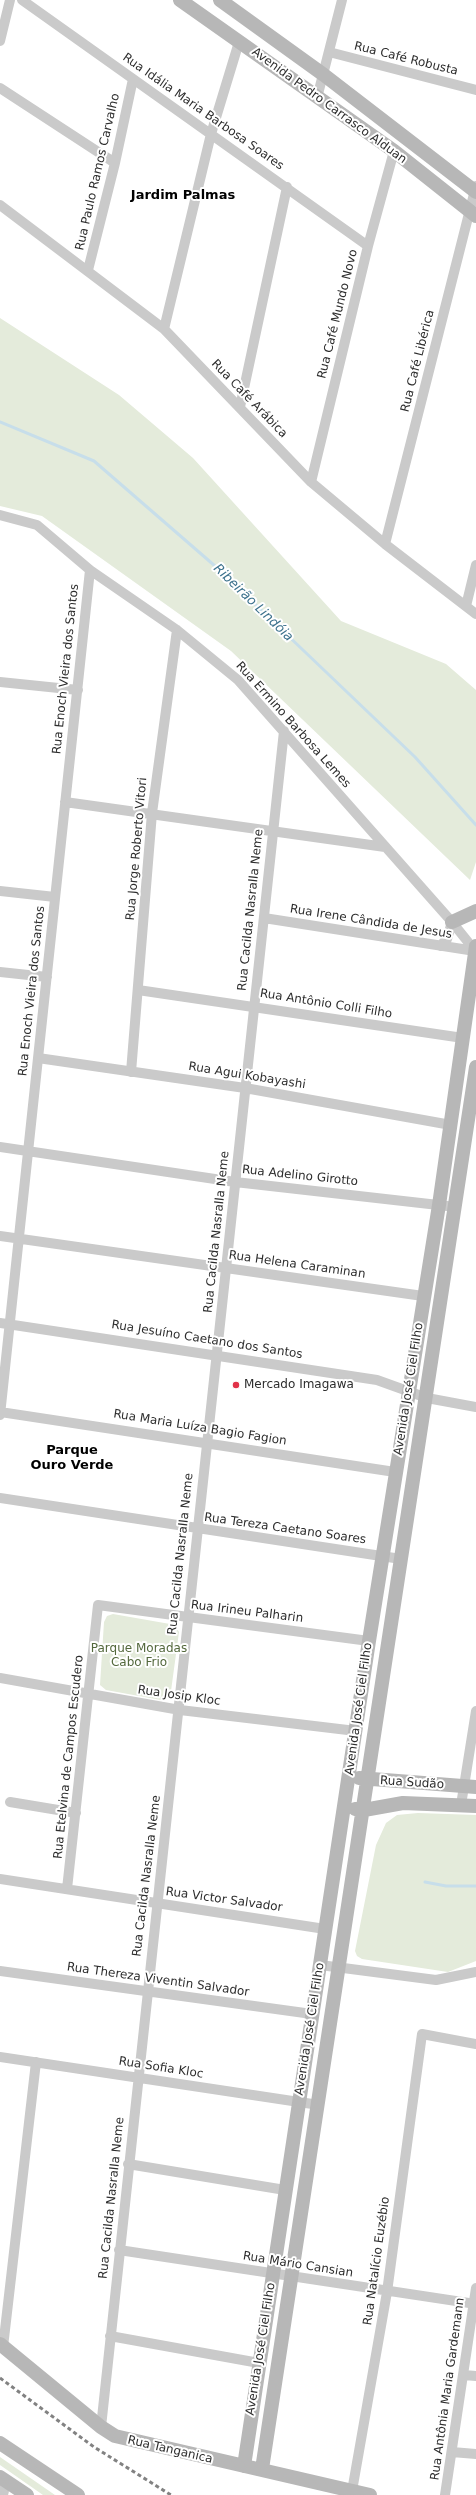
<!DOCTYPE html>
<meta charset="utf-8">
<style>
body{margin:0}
canvas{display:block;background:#fff}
</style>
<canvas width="476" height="2495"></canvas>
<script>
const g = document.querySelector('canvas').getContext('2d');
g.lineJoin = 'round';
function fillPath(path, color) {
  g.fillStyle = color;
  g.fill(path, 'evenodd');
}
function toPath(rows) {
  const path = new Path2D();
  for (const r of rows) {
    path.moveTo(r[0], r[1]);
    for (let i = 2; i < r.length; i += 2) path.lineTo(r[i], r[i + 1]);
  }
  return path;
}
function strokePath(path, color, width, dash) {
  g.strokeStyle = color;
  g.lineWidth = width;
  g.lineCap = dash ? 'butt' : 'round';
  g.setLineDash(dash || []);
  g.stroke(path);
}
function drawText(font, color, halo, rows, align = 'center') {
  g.font = font + ' "DejaVu Sans",sans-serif';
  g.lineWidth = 4;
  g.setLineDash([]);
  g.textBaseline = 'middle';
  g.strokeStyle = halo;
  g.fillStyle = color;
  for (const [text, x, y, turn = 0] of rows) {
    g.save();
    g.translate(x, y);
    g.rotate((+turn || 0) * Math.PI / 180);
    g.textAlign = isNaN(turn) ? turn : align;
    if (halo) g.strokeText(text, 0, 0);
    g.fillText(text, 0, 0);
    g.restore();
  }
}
const green = toPath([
 [0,318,119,395,193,458,341,621,446,664,476,690,476,862,470,880,231,651,42,516,0,506],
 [113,1614,170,1624,176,1627,179,1632,171,1691,167,1697,161,1700,106,1690,100,1685,104,1622,107,1616],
 [418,1813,476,1815,476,1961,448,1972,362,1959,357,1956,355,1951,376,1845,386,1823,397,1815],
 [0,2457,55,2495,43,2495,0,2465]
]);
const stream = toPath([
 [0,422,94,461,215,566,415,757,476,825],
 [425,1882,446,1886,476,1886]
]);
const street = toPath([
 [22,0,368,246],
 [0,41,10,0],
 [329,52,476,90],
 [0,88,115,163],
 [317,98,342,0],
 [0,205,164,329,311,482,385,544,476,614],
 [88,270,115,163,133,79],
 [164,329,211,134,239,42],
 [240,407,287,187],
 [311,482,368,246,394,151],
 [0,515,37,525,90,570,177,630,238,680,452,922,476,952],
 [385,544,476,186],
 [466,606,476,565],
 [0,682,78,690],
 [65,802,385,847],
 [0,891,55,897],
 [264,918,475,951],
 [440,946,447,939,452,922],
 [0,972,47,977],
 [138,990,463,1038],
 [38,1058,245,1088,451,1125],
 [131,1072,152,813,177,630],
 [0,1147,235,1182,456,1207],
 [0,1236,423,1296],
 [0,1323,377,1380,427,1398,476,1407],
 [0,1412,395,1472],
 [0,1415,90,570],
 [0,1498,401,1559],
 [0,1678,180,1710,356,1731],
 [10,1802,76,1813],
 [461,1805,476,1711],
 [0,1879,325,1929],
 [67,1889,98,1605,369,1641],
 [320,1965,436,1980,476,1972],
 [0,1971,312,2014],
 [0,2057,319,2105],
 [128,2164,285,2190],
 [119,2250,476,2304],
 [110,2336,259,2363],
 [3,2347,36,2062],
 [464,2375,476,2376],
 [101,2427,284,731],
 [452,2452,476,2454],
 [352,2491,387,2292,422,2034,476,2044],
 [3,2495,6,2482],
 [445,2495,476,2288]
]);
const secondary = toPath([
 [180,0,394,151,476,216],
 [220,0,324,75,476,192],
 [452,922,476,911],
 [359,1778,476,1787],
 [355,1809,364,1810,403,1803,476,1806],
 [0,2344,101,2427,115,2436,370,2495],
 [0,2443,78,2495],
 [244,2466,369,1641,439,1205,476,946],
 [262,2469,476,1067],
 [0,2477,27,2495]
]);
const rail = toPath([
 [0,2378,94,2447,171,2495]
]);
const markers = [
 [236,1385,4,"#e13248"]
];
const streetNames = [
 ["Rua Café Robusta",406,59,14],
 ["Avenida Pedro Carrasco Alduan",329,106,36],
 ["Rua Idália Maria Barbosa Soares",203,112,35],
 ["Rua Paulo Ramos Carvalho",98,172,-77],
 ["Rua Café Mundo Novo",338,314,-76],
 ["Rua Café Libérica",418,361,-76],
 ["Rua Café Arábica",249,399,46],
 ["Rua Enoch Vieira dos Santos",66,669,-84],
 ["Rua Ermino Barbosa Lemes",293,725,48],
 ["Rua Jorge Roberto Vitori",137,849,-85],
 ["Rua Cacilda Nasralla Neme",251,910,-84],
 ["Rua Irene Cândida de Jesus",371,922,9],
 ["Rua Enoch Vieira dos Santos",32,991,-84],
 ["Rua Antônio Colli Filho",326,1004,9],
 ["Rua Agui Kobayashi",247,1076,9],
 ["Rua Adelino Girotto",300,1176,6],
 ["Rua Cacilda Nasralla Neme",217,1232,-84],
 ["Rua Helena Caraminan",297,1265,8],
 ["Rua Jesuíno Caetano dos Santos",207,1340,9],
 ["Avenida José Ciel Filho",409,1389,-81],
 ["Rua Maria Luíza Bagio Fagion",200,1428,9],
 ["Rua Tereza Caetano Soares",285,1529,8],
 ["Rua Cacilda Nasralla Neme",181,1554,-84],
 ["Rua Irineu Palharin",247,1612,7],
 ["Rua Josip Kloc",179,1696,8],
 ["Avenida José Ciel Filho",359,1709,-82],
 ["Rua Etelvina de Campos Escudero",69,1757,-84],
 ["Rua Sudão",412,1783,4],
 ["Rua Cacilda Nasralla Neme",147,1876,-83],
 ["Rua Victor Salvador",224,1900,8],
 ["Rua Thereza Viventin Salvador",158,1980,8],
 ["Avenida José Ciel Filho",310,2029,-81],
 ["Rua Sofia Kloc",161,2068,9],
 ["Rua Cacilda Nasralla Neme",112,2198,-84],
 ["Rua Natalício Euzébio",377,2261,-82],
 ["Rua Mário Cansian",298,2265,9],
 ["Avenida José Ciel Filho",261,2349,-81],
 ["Rua Antônia Maria Gardemann",448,2389,-82],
 ["Rua Tanganica",170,2450,13]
];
const poiNames = [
 ["Mercado Imagawa",244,1385]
];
const parkNames = [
 ["Parque Moradas",139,1649],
 ["Cabo Frio",139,1663]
];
const neighbourhoodNames = [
 ["Jardim Palmas",183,196],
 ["Parque",72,1451],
 ["Ouro Verde",72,1466]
];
const waterNames = [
 ["Ribeirão Lindóia",253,603,44]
];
fillPath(green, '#e4ebdb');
strokePath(stream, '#c7deea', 3);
strokePath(street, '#cacaca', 10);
strokePath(secondary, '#b7b7b7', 14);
strokePath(rail, '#828282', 3, [4, 3]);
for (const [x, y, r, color] of markers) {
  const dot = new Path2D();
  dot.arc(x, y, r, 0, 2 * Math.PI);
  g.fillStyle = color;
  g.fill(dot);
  strokePath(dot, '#fff', 1.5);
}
drawText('12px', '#2d2d2d', '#fff', streetNames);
drawText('12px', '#2d2d2d', '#fff', poiNames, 'left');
drawText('12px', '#53683c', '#fff', parkNames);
drawText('bold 13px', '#000', '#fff', neighbourhoodNames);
drawText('italic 13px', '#3d728d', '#fff', waterNames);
</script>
